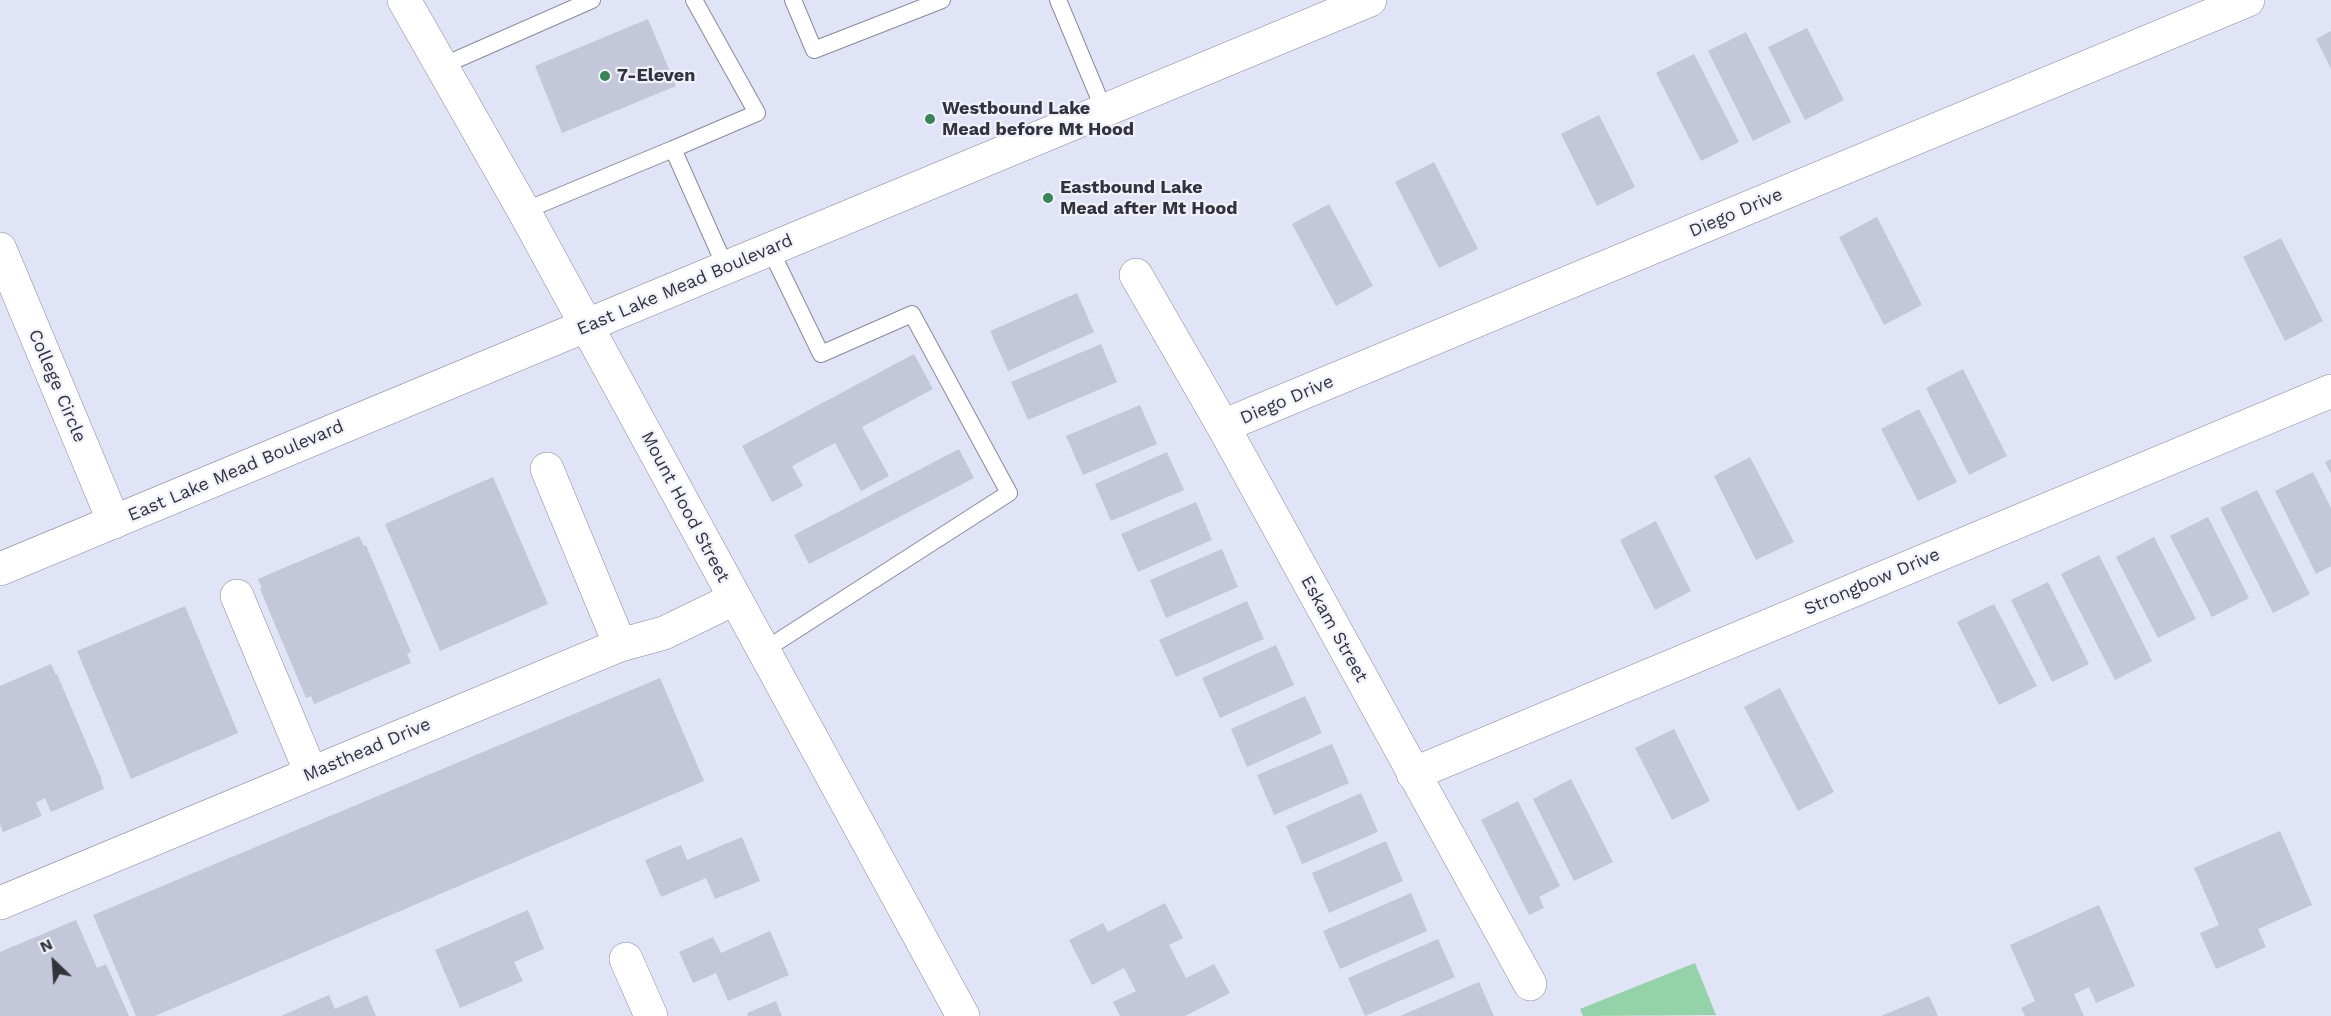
<!DOCTYPE html>
<style>
body{margin:0}
#map{position:relative;width:2331px;height:1016px;overflow:hidden;background:#e1e3f6;font-family:"Work Sans",sans-serif}
canvas{display:block}
.north{position:absolute;left:24px;top:932px;width:60px;height:60px;-webkit-text-stroke:4px #f0f1fd;paint-order:stroke;rotate:335deg;font-size:16px;font-weight:700;line-height:24px;text-align:center;color:#33343b}
.north::after{content:'';display:block;margin:auto;width:21px;height:27px;background:#33343b;clip-path:polygon(50% 0,100% 100%,50% 72%,0 100%)}
</style>
<div id="map">
<canvas width="2331" height="1016"></canvas>
<div class="north">N</div>
</div>
<script>
const g = document.querySelector('canvas').getContext('2d');
g.lineJoin = 'round';
function fillPath(path, color) {
  g.fillStyle = color;
  g.fill(path, 'evenodd');
}
function toPath(rows) {
  const path = new Path2D();
  for (const r of rows) {
    path.moveTo(r[0], r[1]);
    for (let i = 2; i < r.length; i += 2) path.lineTo(r[i], r[i + 1]);
  }
  return path;
}
function strokePath(path, color, width, dash) {
  g.strokeStyle = color;
  g.lineWidth = width;
  g.lineCap = dash ? 'butt' : 'round';
  g.setLineDash(dash || []);
  g.stroke(path);
}
function drawText(font, color, halo, rows, align = 'center') {
  g.font = font + ' "Work Sans",sans-serif';
  g.lineWidth = 4.5;
  g.setLineDash([]);
  g.textBaseline = 'middle';
  g.strokeStyle = halo;
  g.fillStyle = color;
  for (const [text, x, y, turn = 0] of rows) {
    g.save();
    g.translate(x, y);
    g.rotate((+turn || 0) * Math.PI / 180);
    g.textAlign = isNaN(turn) ? turn : align;
    if (halo) g.strokeText(text, 0, 0);
    g.fillText(text, 0, 0);
    g.restore();
  }
}
const green = toPath([
 [1695,963,1716,1015,1583,1016,1580,1009]
]);
const building = toPath([
 [648,19,676,86,562,133,535,66],
 [1807,28,1844,100,1805,120,1768,47],
 [2331,31,2331,69,2316,39],
 [1746,32,1791,122,1753,141,1708,51],
 [1694,54,1739,142,1701,161,1656,73],
 [1599,115,1635,187,1597,206,1561,134],
 [1434,162,1478,249,1439,268,1395,182],
 [1329,204,1373,286,1336,306,1292,224],
 [1877,217,1922,305,1884,325,1839,237],
 [2281,238,2323,321,2285,341,2243,257],
 [1077,293,1094,332,1008,371,990,331],
 [1101,344,1117,382,1028,420,1011,382],
 [914,354,933,389,862,427,889,476,861,491,835,443,792,466,803,486,772,502,742,446],
 [1963,369,2007,456,1969,475,1926,388],
 [1140,405,1157,444,1083,475,1066,436],
 [1919,409,1957,482,1918,501,1881,429],
 [959,449,974,478,809,564,794,535],
 [1167,452,1184,490,1111,521,1095,484],
 [1750,457,1794,542,1756,560,1714,476],
 [2331,459,2331,474,2325,462],
 [2313,472,2331,508,2331,566,2316,574,2275,491],
 [493,477,548,604,440,651,385,524],
 [2257,490,2310,594,2273,613,2220,508],
 [1196,502,1212,540,1138,572,1121,534],
 [2208,517,2249,598,2212,617,2170,536],
 [1656,521,1691,591,1655,610,1620,540],
 [359,536,364,546,366,545,411,652,407,654,411,663,314,704,311,696,306,698,260,589,262,588,258,579],
 [2154,537,2196,619,2158,638,2116,557],
 [1222,549,1238,587,1166,618,1150,580],
 [2099,555,2152,661,2115,680,2061,574],
 [2048,582,2089,664,2052,682,2011,600],
 [1247,601,1264,639,1176,677,1159,640],
 [1994,604,2037,686,1999,705,1957,622],
 [185,606,238,733,131,779,77,651],
 [1276,645,1294,685,1220,718,1202,678],
 [51,664,56,675,57,674,102,780,101,781,104,789,51,812,45,798,36,803,42,816,3,832,0,824,0,686],
 [660,678,704,781,155,1016,136,1016,93,915],
 [1780,688,1834,792,1798,811,1744,707],
 [1305,696,1322,733,1247,767,1231,729],
 [1674,729,1710,801,1672,820,1635,748],
 [1332,744,1349,783,1274,815,1257,775],
 [1571,779,1613,862,1574,881,1533,799],
 [1361,793,1378,832,1302,864,1286,826],
 [1518,801,1560,886,1539,897,1544,908,1529,915,1481,820],
 [2280,831,2312,905,2258,929,2266,947,2216,969,2200,933,2219,925,2194,868],
 [742,837,760,881,715,899,706,878,661,897,645,860,681,845,687,860],
 [1386,841,1403,881,1329,913,1312,873],
 [1411,893,1427,931,1340,969,1323,931],
 [1165,903,1183,938,1169,945,1186,978,1214,964,1230,993,1185,1016,1120,1016,1113,1002,1136,991,1124,968,1092,985,1069,940,1103,923,1108,932],
 [2099,905,2135,986,2096,1003,2089,987,2074,994,2084,1016,2025,1016,2021,1008,2035,1001,2010,945],
 [528,910,544,949,514,962,523,981,460,1008,435,950],
 [76,920,97,968,106,964,129,1016,0,1016,0,952],
 [770,931,789,975,728,1001,716,973,693,983,679,952,713,937,721,953],
 [1438,939,1455,977,1365,1016,1348,978],
 [1479,982,1494,1016,1400,1016],
 [329,995,335,1009,367,995,376,1016,281,1016],
 [1929,996,1938,1016,1881,1016],
 [776,1001,782,1016,748,1016,747,1013]
]);
const lane = toPath([
 [793,0,814,50,942,0],
 [1058,0,1104,110],
 [442,66,592,0],
 [673,149,757,113,694,0],
 [524,211,673,149,726,268],
 [763,651,1009,493,912,314,821,354,770,249]
]);
const street = toPath([
 [0,249,114,522],
 [1136,275,1223,426,1530,984],
 [1223,426,2248,0],
 [547,469,620,645],
 [237,596,311,773],
 [1413,774,2331,391],
 [0,903,620,645,664,633,734,599],
 [626,959,651,1016]
]);
const secondary = toPath([
 [404,0,524,211,963,1016]
]);
const primary = toPath([
 [0,569,1370,0]
]);
const markers = [
 [605,76,6,"#378656"],
 [930,119,6,"#378656"],
 [1048,198,6,"#378656"]
];
const poiNames = [
 ["7-Eleven",617,76],
 ["Westbound Lake",942,109],
 ["Mead before Mt Hood",942,130],
 ["Eastbound Lake",1060,188],
 ["Mead after Mt Hood",1060,209]
];
const streetNames = [
 ["Diego Drive",1736,213,-23],
 ["East Lake Mead Boulevard",685,285,-23],
 ["College Circle",57,386,67],
 ["Diego Drive",1287,400,-23],
 ["East Lake Mead Boulevard",236,471,-23],
 ["Mount Hood Street",685,507,62],
 ["Strongbow Drive",1872,582,-23],
 ["Eskam Street",1334,629,61],
 ["Masthead Drive",367,750,-23]
];
fillPath(green, '#94d3a8');
fillPath(building, '#c4c7d9');
strokePath(lane, '#888a9b', 18);
strokePath(street, '#888a9b', 34);
strokePath(secondary, '#888a9b', 34);
strokePath(primary, '#888a9b', 34);
strokePath(lane, '#fff', 16);
strokePath(street, '#fff', 33);
strokePath(secondary, '#fff', 33);
strokePath(primary, '#fff', 33);
for (const [x, y, r, color] of markers) {
  const dot = new Path2D();
  dot.arc(x, y, r, 0, 2 * Math.PI);
  g.fillStyle = color;
  g.fill(dot);
  strokePath(dot, '#f0f1fd', 2);
}
drawText('bold 18px', '#33343b', '#f0f1fd', poiNames, 'left');
drawText('18px', '#33343b', '#f0f1fd', streetNames);
</script>
